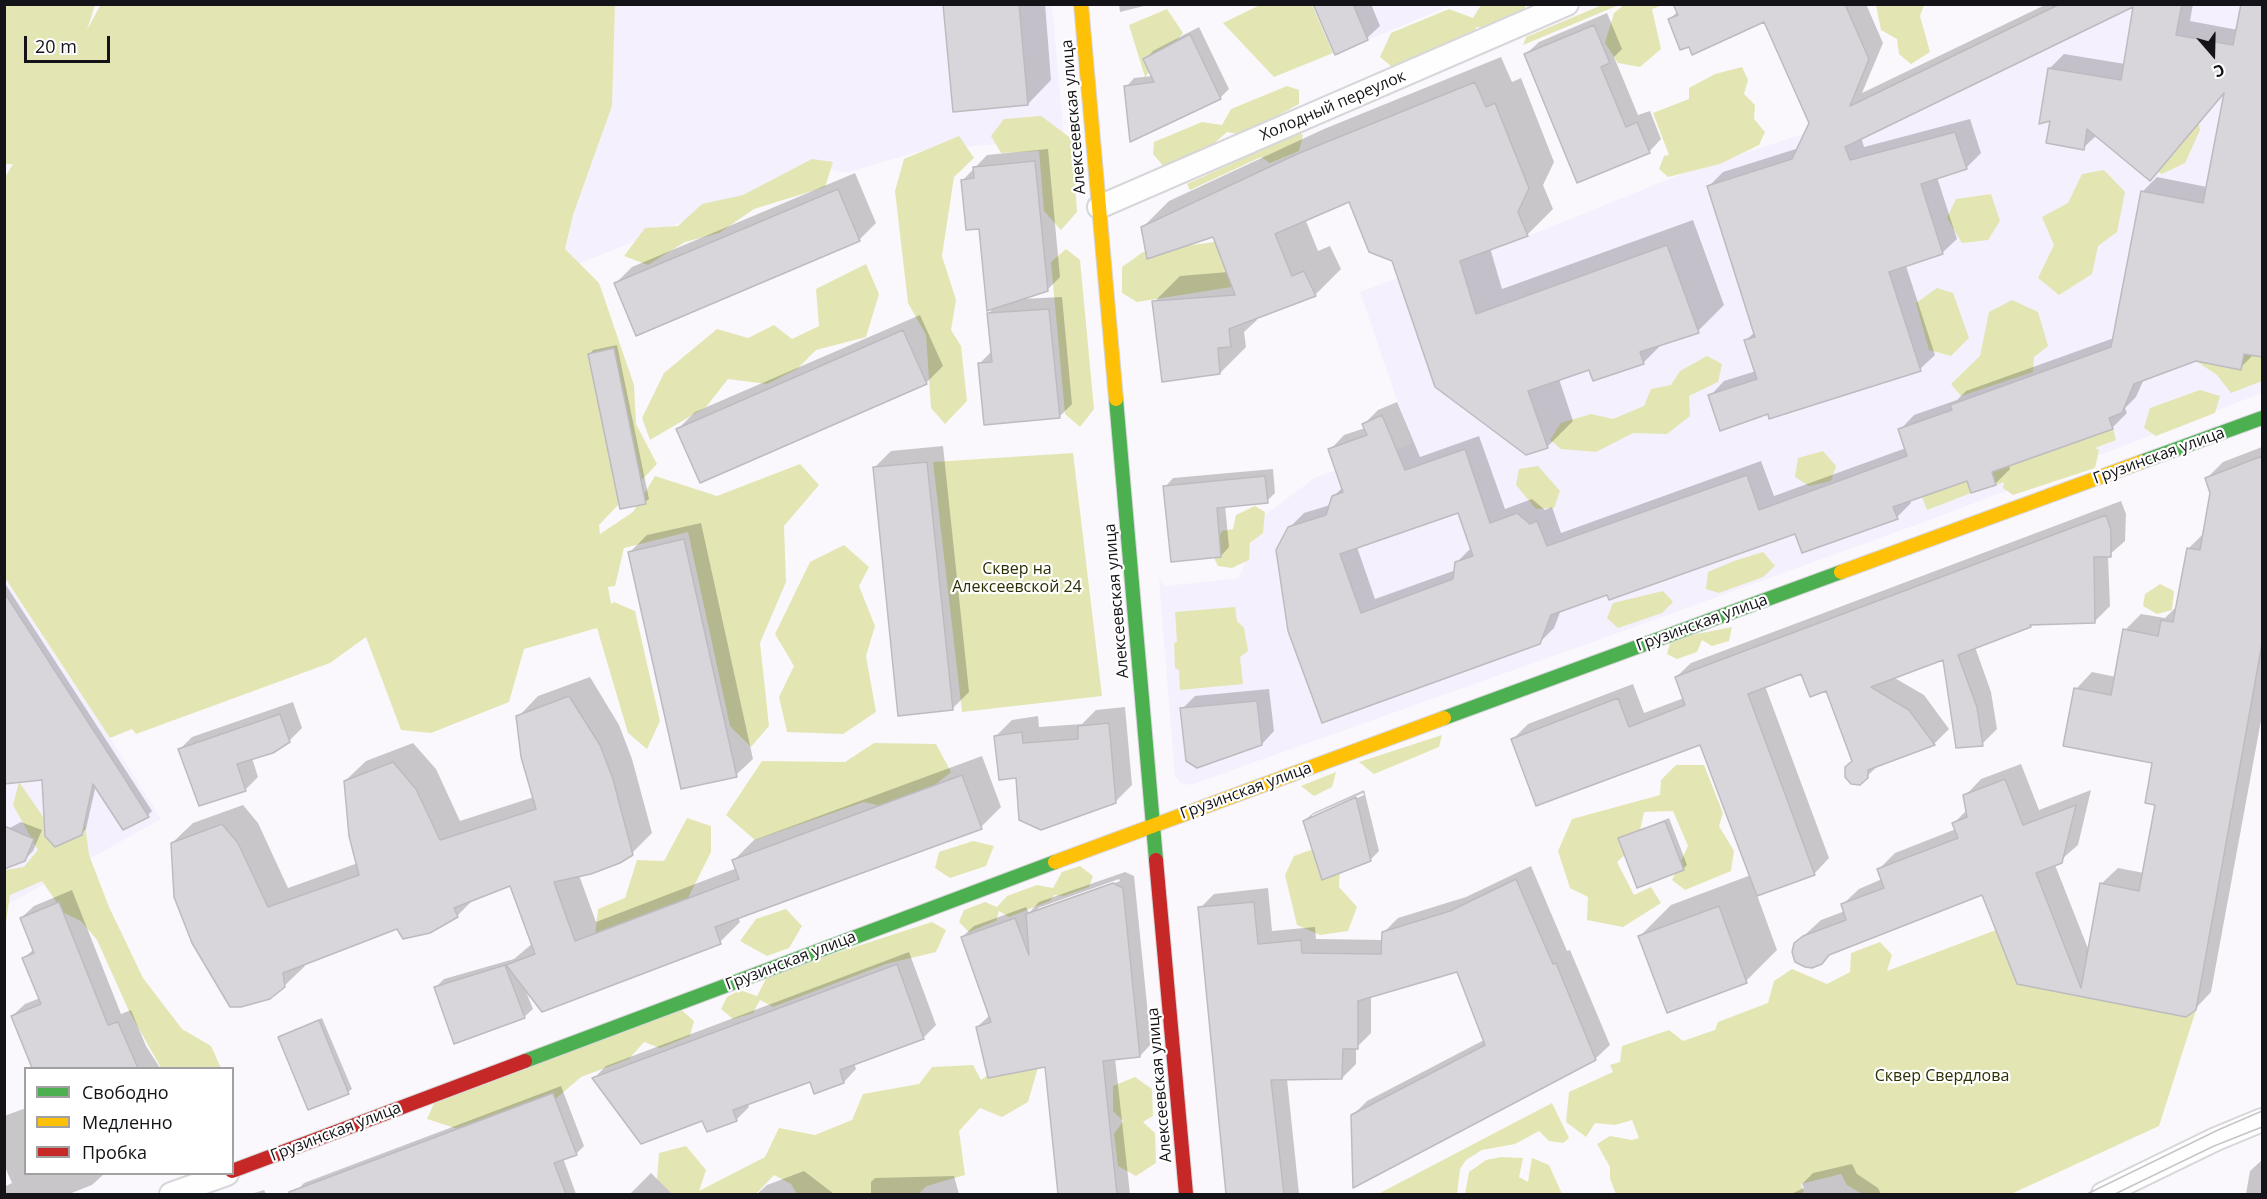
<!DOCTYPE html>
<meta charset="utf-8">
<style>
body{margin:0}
#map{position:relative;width:2267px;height:1199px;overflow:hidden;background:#faf8fc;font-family:"Open Sans",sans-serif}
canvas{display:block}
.frame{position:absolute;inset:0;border:6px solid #141317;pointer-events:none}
.legend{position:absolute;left:24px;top:1067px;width:210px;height:108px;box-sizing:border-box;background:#fff;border:2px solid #a1a1a2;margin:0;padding:8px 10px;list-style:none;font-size:18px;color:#141317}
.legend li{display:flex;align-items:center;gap:12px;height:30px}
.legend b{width:30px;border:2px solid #a1a1a2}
.north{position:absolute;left:2183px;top:24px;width:60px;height:60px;-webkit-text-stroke:4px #fff;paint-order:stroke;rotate:160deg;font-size:16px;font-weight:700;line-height:24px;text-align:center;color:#141317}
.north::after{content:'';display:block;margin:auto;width:21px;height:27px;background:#141317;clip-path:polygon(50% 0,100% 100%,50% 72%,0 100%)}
.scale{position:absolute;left:24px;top:36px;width:86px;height:27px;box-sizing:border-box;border:3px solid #141317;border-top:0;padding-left:8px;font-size:18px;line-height:21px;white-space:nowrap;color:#141317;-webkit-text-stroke:4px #fff;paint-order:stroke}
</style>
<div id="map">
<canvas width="2267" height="1199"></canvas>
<div class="frame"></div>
<ul class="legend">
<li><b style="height:8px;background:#4caf50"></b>Свободно</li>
<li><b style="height:8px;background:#ffc107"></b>Медленно</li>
<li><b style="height:8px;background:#c62828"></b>Пробка</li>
</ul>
<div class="north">С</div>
<div class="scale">20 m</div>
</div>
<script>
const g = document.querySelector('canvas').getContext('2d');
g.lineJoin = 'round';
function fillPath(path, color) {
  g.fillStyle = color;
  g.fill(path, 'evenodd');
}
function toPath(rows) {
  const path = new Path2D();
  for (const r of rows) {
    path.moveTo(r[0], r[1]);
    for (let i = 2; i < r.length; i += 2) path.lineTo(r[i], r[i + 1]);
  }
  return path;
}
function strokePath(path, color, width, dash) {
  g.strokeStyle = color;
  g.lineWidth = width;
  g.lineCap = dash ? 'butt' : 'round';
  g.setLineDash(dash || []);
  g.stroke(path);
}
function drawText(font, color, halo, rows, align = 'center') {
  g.font = font + ' "Open Sans",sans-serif';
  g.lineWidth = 4.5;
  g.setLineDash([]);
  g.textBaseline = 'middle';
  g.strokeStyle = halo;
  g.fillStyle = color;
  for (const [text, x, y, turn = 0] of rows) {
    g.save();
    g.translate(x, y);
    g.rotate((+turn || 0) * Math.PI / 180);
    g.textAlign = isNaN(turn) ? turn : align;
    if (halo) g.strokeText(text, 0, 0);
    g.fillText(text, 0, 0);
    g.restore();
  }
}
const built = toPath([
 [615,5,1052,5,1064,138,920,151,845,173,819,166,561,271,573,215,612,106],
 [1353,5,1452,5,1368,40],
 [2060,5,2262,5,2262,393,1935,518,1612,635,1190,785,1181,783,1175,776,1159,579,1166,586,1239,578,1261,518,1316,477,1412,444,1360,292,1439,263,1528,236,1684,173,1803,134,1807,126],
 [4,578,110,738,161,819,5,906]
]);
const green = toPath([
 [101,4,615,5,612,106,573,215,565,249,599,283,634,385,636,424,657,464,599,525,600,534,633,512,655,476,717,496,800,464,819,485,784,526,786,582,760,643,769,726,751,747,730,726,688,532,624,548,615,586,608,587,611,604,614,602,635,611,660,721,647,749,628,733,597,628,524,649,509,702,431,733,401,730,366,637,330,663,136,734,132,729,110,738,5,578,4,179,13,164,5,164,4,5,95,5,87,30],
 [1262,4,1312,5,1333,53,1274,77,1223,23],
 [1625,4,1663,5,1652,9,1661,49,1640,67,1618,63,1605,43,1614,13],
 [1481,5,1526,5,1521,18,1497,30,1477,27,1469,40,1397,71,1380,57,1391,33,1449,9,1473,18],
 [1602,5,1619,5,1523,45,1526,37],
 [1876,5,1924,5,1920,16,1930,52,1911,64,1899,54,1897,39,1881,30],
 [1167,9,1183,33,1145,77,1129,25],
 [1742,67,1748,80,1744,94,1755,105,1754,119,1765,132,1759,145,1720,164,1668,177,1659,169,1664,156,1669,155,1653,113,1689,99,1689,88,1715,74],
 [1287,86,1299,90,1299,104,1242,135,1227,132,1211,146,1164,167,1153,154,1154,142,1202,122,1222,125,1231,109],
 [2195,107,2200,130,2185,163,2162,174,2143,164],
 [1041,116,1072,139,1077,212,1061,230,1044,211,1039,151,1001,153,991,136,1004,119],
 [1289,126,1303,135,1299,151,1270,163,1261,157,1190,190,1187,184,1257,152,1259,140],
 [959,136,974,158,954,177,942,256,956,300,951,330,961,346,967,401,945,424,931,408,926,335,908,303,895,191,904,159],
 [812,159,833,162,825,187,754,209,719,233,685,242,648,265,624,256,645,228,678,226,702,204,743,195],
 [2104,170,2125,192,2117,232,2098,246,2092,274,2059,295,2038,278,2054,245,2042,217,2068,203,2082,174],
 [1991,194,2000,221,1988,240,1962,243,1947,218,1956,199],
 [1221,241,1250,284,1137,302,1122,293,1122,267,1143,252],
 [1066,249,1080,260,1094,409,1080,427,1065,414,1051,262],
 [866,264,879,294,866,337,816,350,797,369,767,384,728,379,706,407,650,440,642,418,664,373,717,329,748,338,774,325,792,339,819,326,816,289],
 [1937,288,1953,293,1969,338,1951,356,1929,350,1916,303],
 [2012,300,2038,312,2048,346,2034,357,2033,372,1961,396,1951,384,1980,356,1989,312],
 [2244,354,2262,357,2262,381,2231,393,2217,375,2196,361,2240,370],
 [1707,356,1722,364,1718,382,1689,396,1690,416,1667,434,1633,433,1596,452,1561,449,1550,440,1561,423,1591,414,1613,419,1644,406,1651,389,1671,385,1680,371],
 [2200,390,2220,396,2215,413,2156,436,2144,428,2150,408],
 [2113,429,2116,440,2095,448,2099,450,2095,468,2013,495,2003,488,2004,482,1996,485,1992,472],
 [1823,451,1836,466,1831,481,1809,486,1795,477,1798,458],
 [1073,453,1102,696,962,712,933,462],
 [1538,466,1560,491,1554,508,1536,509,1516,485,1519,469],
 [1967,481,1971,493,1927,510,1922,497],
 [1255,506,1265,512,1263,533,1250,543,1249,560,1232,568,1218,566,1211,552,1222,531,1233,529,1236,515],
 [844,545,869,567,859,586,875,626,866,656,876,712,843,734,787,732,779,697,794,666,775,634,810,562],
 [1763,552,1775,566,1763,577,1719,593,1706,589,1708,572,1734,561],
 [2160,584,2174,591,2172,610,2157,614,2143,606,2145,594],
 [1663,591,1673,602,1662,613,1618,628,1607,618,1613,603],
 [1235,607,1237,621,1244,628,1248,651,1240,657,1243,684,1180,690,1179,670,1175,668,1174,643,1177,642,1175,612],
 [1732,627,1729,641,1712,646,1702,640,1697,652,1677,659,1667,654,1671,639],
 [1442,735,1439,747,1374,774,1359,762],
 [874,743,936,744,951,772,903,811,864,802,755,840,726,815,762,761,845,762],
 [1676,765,1704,765,1723,813,1719,826,1734,851,1731,871,1685,890,1672,880,1688,846,1673,811,1644,812,1637,844,1617,862,1634,895,1651,887,1661,903,1623,927,1587,920,1588,897,1570,888,1558,851,1572,819,1660,795,1661,780],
 [1336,772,1332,787,1314,796,1301,786],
 [19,782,55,834,84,817,89,855,109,907,143,978,182,1029,211,1046,221,1068,161,1068,129,1011,97,940,81,921,64,913,42,881,10,895,5,929,5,870,24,867,38,850,13,805],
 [687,818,711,826,711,852,677,920,595,936,598,909,625,898,637,860,664,861],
 [973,841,994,846,986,866,950,878,935,868,939,852],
 [1319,847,1340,864,1339,887,1357,907,1348,931,1320,935,1297,925,1285,875,1294,856],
 [1080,866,1093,876,1089,887,1064,896,1054,895,1050,901,1009,917,999,911,996,921,969,932,959,922,964,910,985,902,997,907,1007,896,1037,885,1053,888,1062,872],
 [786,909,802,926,789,948,767,956,740,941,756,919],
 [932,922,946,930,936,952,886,964,773,1007,760,1000,753,1013,733,1019,721,1009,727,997,740,990,757,996,768,975],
 [1996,930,2017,984,2186,1017,2196,1010,2159,1126,2011,1194,1862,1194,1847,1185,1841,1174,1801,1184,1804,1192,1800,1194,1616,1194,1610,1179,1610,1167,1597,1144,1610,1136,1632,1140,1639,1138,1632,1120,1615,1125,1595,1123,1586,1137,1566,1122,1569,1092,1613,1072,1610,1065,1620,1062,1622,1046,1669,1030,1683,1041,1715,1030,1718,1022,1768,1003,1774,981,1792,969,1827,984,1850,972,1851,953,1880,942,1892,955,1887,971],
 [678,1007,694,1021,690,1036,660,1048,644,1042,629,1059,581,1077,538,1114,467,1132,427,1119,435,1101],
 [1011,1058,1039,1064,1028,1102,1002,1117,980,1108,959,1131,965,1175,927,1186,918,1194,797,1194,791,1184,774,1175,756,1194,672,1194,657,1179,659,1153,686,1146,706,1170,699,1191,765,1157,779,1128,815,1135,852,1120,863,1094,919,1084,932,1067,973,1065,981,1080],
 [1135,1077,1152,1089,1153,1116,1143,1122,1155,1133,1156,1163,1136,1176,1118,1166,1114,1134,1123,1121,1113,1111,1113,1086],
 [1552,1103,1569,1138,1563,1143,1549,1141,1539,1131,1515,1144,1482,1150,1466,1160,1460,1169,1457,1194,1378,1194],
 [1501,1157,1523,1158,1519,1177,1528,1182,1532,1158,1549,1165,1562,1194,1465,1194,1469,1172,1486,1160]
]);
const shadow = toPath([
 [944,4,1045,4,1051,80,1028,104],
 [1119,4,1152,4,1120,12],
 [1314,4,1371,4,1380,26,1367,38],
 [1675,4,1866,4,1883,43,1862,93,2047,4,2135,4,1861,137,1864,147,1970,119,1981,153,1966,168,1937,177,1957,239,1942,253,1906,266,1935,355,1920,369,1769,412,1710,396,1724,381,1756,371,1746,340,1755,332,1709,186,1723,172,1799,148,1810,123,1765,20,1690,45,1670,19,1678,11],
 [2135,4,2193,4,2190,21,2238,30,2243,4,2262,4,2262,356,2254,354,2240,368,2196,360,2144,379,2136,397,2125,408,2127,413,2112,428,2009,465,2010,469,1996,483,1972,491,1968,479,1910,500,1911,503,1897,517,1796,532,1608,593,1561,610,1554,628,1539,643,1323,721,1289,528,1304,513,1330,505,1333,497,1343,487,1330,450,1344,435,1365,428,1364,424,1378,410,1397,402,1420,457,1479,436,1505,509,1532,499,1545,510,1552,507,1561,533,1761,461,1774,496,1906,448,1900,430,1914,415,1957,400,1966,391,2114,338,2142,192,2157,177,2207,187,2226,92,2150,179,2097,135,2083,148,2052,119,2049,69,2064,54,2125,64],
 [1459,511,1472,547,1456,563,1456,570,1375,599,1357,547],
 [1607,13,1622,49,1614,57,1638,115,1650,111,1661,139,1649,152,1526,54,1539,42],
 [1199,27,1229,89,1221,97,1132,140,1126,87,1134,78,1152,76,1145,60,1153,51],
 [1501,57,1512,82,1521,78,1554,162,1543,185,1553,209,1527,235,1490,248,1502,289,1693,220,1724,305,1698,331,1663,343,1644,362,1594,379,1590,368,1559,379,1573,421,1547,447,1393,260,1350,200,1306,221,1318,251,1330,246,1341,269,1315,295,1256,317,1257,320,1244,332,1246,347,1220,373,1154,302,1180,276,1228,272,1214,235,1143,227,1169,201,1324,129],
 [1048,149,1060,277,1047,290,1021,299,1062,297,1072,404,1059,417,980,363,992,351,988,314,996,306,980,228,963,180,987,155],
 [855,173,876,223,859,240,615,284,632,267],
 [920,315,943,366,926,383,678,429,695,412],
 [617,345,649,499,645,502,590,354,593,350],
 [943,446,969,692,952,709,874,468,891,451],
 [2262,447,2262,715,2211,992,2195,1009,2018,982,1983,893,1833,951,1822,963,1796,943,1821,920,1845,911,1842,905,1859,889,1882,879,1879,869,1895,853,1956,829,1954,823,1967,810,1965,796,1981,779,2021,764,2039,810,2091,790,2078,845,2055,865,2089,951,2101,884,2118,868,2144,873,2157,804,2154,762,2076,689,2092,672,2116,677,2125,630,2141,614,2165,618,2178,605,2188,549,2204,533,2212,493,2207,478,2223,462],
 [1273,469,1275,493,1267,501,1225,505,1229,547,1221,556,1165,487,1173,478],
 [2121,501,2126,514,2125,541,2108,556,2110,606,2095,621,2033,623,1975,647,1991,692,1997,729,1982,744,1945,658,1893,677,1924,695,1949,729,1934,744,1880,764,1866,777,1854,761,1827,689,1802,672,1765,686,1829,858,1815,873,1757,895,1777,950,1746,981,1640,936,1671,905,1751,875,1701,743,1513,739,1528,724,1633,684,1644,713,1684,698,1676,677,1691,663],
 [701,523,753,759,736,775,630,552,647,535],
 [4,582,152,811,148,815,96,785,86,829,81,834,44,778,4,781],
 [590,677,619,725,632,759,652,833,632,853,579,875,596,922,737,868,734,860,754,840,982,756,1001,807,981,827,738,917,740,922,720,942,525,989,533,1009,524,1017,436,987,444,979,514,959,533,943,511,884,475,898,457,916,398,927,304,963,305,966,284,986,172,843,193,823,243,805,258,823,288,888,358,863,345,781,366,761,413,743,436,769,460,821,534,797,518,717,538,696],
 [1269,689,1274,731,1262,744,1182,709,1195,696],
 [293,702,302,728,289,741,252,758,258,777,245,790,179,750,192,737],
 [1125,707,1132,785,1115,802,1018,776,995,737,1012,720,1038,716,1039,727,1082,724,1096,710],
 [1364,790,1379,851,1370,860,1304,821,1313,813],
 [1363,793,1364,795,1312,818,1312,815],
 [1669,818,1687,865,1683,869,1620,839],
 [21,822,42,830,33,851,24,860,4,831],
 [1531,866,1567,951,1570,950,1610,1045,1595,1059,1353,1115,1367,1101,1484,1040,1457,970,1371,996,1371,1033,1356,1048,1356,1064,1342,1078,1287,1079,1299,1194,1227,1194,1200,908,1214,894,1268,888,1272,931,1315,927,1316,939,1383,940,1383,933,1398,918,1466,897],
 [1125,872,1134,876,1151,1044,1140,1056,1115,1058,1130,1194,1059,1194,1046,1065,977,1027,989,1016,962,937,974,926,1026,907,1029,913,1039,902],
 [1119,879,1120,881,1038,911,1038,908],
 [72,890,121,1014,131,1010,146,1046,160,1068,81,1068,71,1043,12,1016,25,1004,40,998,24,958,34,949,21,918,34,906],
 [909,952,936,1025,923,1038,854,1063,856,1069,844,1082,815,1092,811,1080,748,1103,749,1107,737,1119,708,1130,703,1119,594,1078,606,1066],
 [322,1018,352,1089,348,1092,280,1037],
 [561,1086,584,1146,576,1154,563,1158,576,1194,294,1194,304,1183],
 [26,1108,26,1174,104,1174,92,1185,69,1194,4,1194,4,1187,12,1183,4,1165,4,1116],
 [2262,1160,2262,1194,2246,1194,2250,1171],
 [1852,1164,1857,1174,1878,1188,1881,1194,1791,1194,1804,1188,1802,1184,1813,1173],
 [804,1171,834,1194,757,1194,767,1185],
 [651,1173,672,1194,630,1194],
 [954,1176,959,1194,871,1194,871,1182,875,1178],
 [264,1190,266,1194,251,1194]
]);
const building = toPath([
 [943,4,1019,4,1028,105,953,112,943,4],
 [1313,4,1353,4,1368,40,1335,55,1313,4],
 [1673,4,1845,4,1869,59,1850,106,2060,4,2182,4,2176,35,2233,45,2241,4,2262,4,2262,357,2244,354,2241,370,2196,361,2134,384,2122,413,2109,418,2113,429,1992,472,1996,485,1971,493,1967,481,1893,507,1898,519,1802,553,1795,534,1609,600,1607,595,1551,615,1540,644,1322,723,1288,631,1276,550,1288,527,1326,515,1332,496,1343,492,1328,449,1367,435,1362,424,1382,415,1405,470,1465,449,1490,523,1517,513,1530,524,1537,521,1547,546,1747,475,1759,510,1907,456,1898,429,1952,410,1950,405,2111,347,2141,191,2203,203,2224,93,2150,181,2087,129,2084,150,2046,143,2050,121,2039,124,2048,68,2121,80,2133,7,1845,147,1850,160,1955,132,1967,169,1921,184,1943,254,1889,272,1921,371,1769,419,1768,414,1720,431,1708,395,1757,379,1744,340,1755,337,1707,186,1792,159,1809,123,1764,22,1692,55,1689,47,1680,50,1668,19,1678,15,1673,4],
 [1458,513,1473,556,1455,562,1453,579,1361,613,1340,554,1458,513],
 [1594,25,1610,63,1601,67,1626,127,1637,122,1650,153,1577,183,1524,54,1594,25],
 [1190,34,1221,99,1130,142,1124,86,1154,82,1143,59,1190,34],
 [1475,82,1486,107,1495,103,1529,188,1518,212,1528,236,1460,261,1476,314,1667,245,1699,333,1640,352,1644,364,1593,381,1589,370,1528,391,1548,448,1526,455,1435,387,1392,261,1369,252,1349,202,1275,234,1292,276,1304,271,1316,296,1229,329,1231,347,1218,348,1220,374,1162,382,1152,301,1235,295,1213,237,1147,259,1141,227,1297,154,1475,82],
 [1035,161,1048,291,987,311,979,229,966,230,961,180,974,178,973,167,1035,161],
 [838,189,860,241,636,336,614,283,838,189],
 [1049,309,1060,418,984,425,978,363,992,362,987,313,1049,309],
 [903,330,927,384,700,483,676,429,903,330],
 [614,348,646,504,620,509,588,354,614,348],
 [2262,456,2262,644,2196,1010,2186,1017,2017,984,1982,895,1829,955,1822,964,1812,968,1805,967,1795,962,1792,952,1794,943,1803,936,1846,920,1841,904,1884,888,1877,869,1958,838,1952,823,1967,817,1963,795,2005,779,2023,825,2076,805,2062,863,2036,873,2081,988,2100,883,2139,891,2155,805,2145,803,2152,763,2063,746,2074,688,2111,695,2123,629,2158,636,2161,620,2173,622,2187,548,2200,550,2210,493,2205,478,2262,456],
 [927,462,953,710,898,716,873,467,927,462],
 [1265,476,1268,503,1217,508,1221,557,1171,562,1163,486,1265,476],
 [2106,515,2111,530,2111,557,2094,557,2095,623,2030,625,2031,627,1958,655,1977,707,1983,746,1956,748,1943,660,1871,687,1909,710,1935,745,1868,770,1868,778,1860,785,1851,784,1845,777,1845,767,1852,761,1826,691,1810,697,1801,674,1748,694,1815,875,1757,896,1700,745,1536,806,1511,739,1618,698,1629,727,1685,705,1675,677,2106,515],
 [684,539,737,777,681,789,628,552,684,539],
 [4,592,123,776,149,817,123,830,93,784,82,835,55,847,45,836,42,780,4,784,4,592],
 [569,696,600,745,613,779,633,855,620,863,591,874,554,882,575,941,739,879,732,860,962,775,982,829,715,927,721,944,542,1012,506,965,535,954,510,886,454,908,458,917,430,933,403,939,397,929,283,973,285,987,270,999,241,1007,230,1007,192,943,174,897,171,843,222,824,238,843,268,907,359,875,349,836,344,781,393,762,416,789,440,840,536,809,521,757,516,716,569,696],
 [1257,701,1262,745,1197,768,1186,761,1180,708,1257,701],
 [280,714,290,742,273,753,237,764,246,791,199,806,178,749,280,714],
 [1109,723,1116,803,1041,830,1019,820,1016,778,999,780,994,736,1022,732,1023,743,1078,739,1078,726,1109,723],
 [1356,797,1371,861,1322,880,1303,821,1356,797],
 [1665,821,1684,870,1637,888,1618,838,1665,821],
 [4,826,34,839,25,861,4,869,4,826],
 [1516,879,1553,964,1556,963,1596,1060,1353,1188,1351,1115,1485,1045,1457,972,1358,1001,1358,1049,1343,1049,1342,1079,1271,1080,1284,1194,1226,1194,1198,907,1254,902,1258,944,1301,940,1302,953,1381,954,1382,932,1450,911,1516,879],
 [1113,883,1123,888,1140,1057,1103,1061,1117,1194,1058,1194,1045,1067,988,1078,976,1027,991,1022,961,937,1015,918,1029,955,1026,914,1113,883],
 [59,902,108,1025,118,1022,138,1068,32,1068,11,1016,41,1004,22,958,34,953,20,918,59,902],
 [1719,906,1747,983,1667,1013,1638,936,1719,906],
 [897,964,924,1039,840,1070,844,1083,814,1094,810,1082,733,1110,737,1121,707,1132,702,1121,641,1144,592,1078,897,964],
 [505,965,525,1018,454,1044,434,987,505,965],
 [319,1020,349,1094,308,1110,278,1037,319,1020],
 [553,1093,577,1155,554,1163,566,1194,289,1194,289,1192,553,1093]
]);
const street = toPath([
 [1099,207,1567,4],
 [171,1194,227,1174],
 [2103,1194,2216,1139,2262,1120]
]);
const fast = toPath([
 [1116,399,1156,860],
 [2141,462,2262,418],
 [1444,718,1841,572],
 [525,1061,1055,862]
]);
const slow = toPath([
 [1081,4,1116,399],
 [1841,572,2141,462],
 [1055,862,1444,718]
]);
const jam = toPath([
 [1156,860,1186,1194],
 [232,1171,525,1061]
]);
const tram = toPath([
 [2087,1194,2218,1130,2262,1111],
 [2115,1194,2214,1146,2262,1127]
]);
const streetNames = [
 ["Холодный переулок",1333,106,-23],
 ["Алексеевская улица",1074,117,-95],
 ["Грузинская улица",2159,456,-20],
 ["Алексеевская улица",1117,601,-95],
 ["Грузинская улица",1702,623,-20],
 ["Грузинская улица",1246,791,-20],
 ["Грузинская улица",791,961,-21],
 ["Алексеевская улица",1160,1085,-95],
 ["Грузинская улица",336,1132,-21]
];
const parkNames = [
 ["Сквер на",1017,569],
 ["Алексеевской 24",1017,587],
 ["Сквер Свердлова",1942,1076]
];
fillPath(built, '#f4f0fd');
fillPath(green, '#e3e6b3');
fillPath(shadow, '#0003');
fillPath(building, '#d8d6da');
strokePath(building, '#bdbbc0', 1.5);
strokePath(street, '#d7d6da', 26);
strokePath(fast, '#d7d6da', 16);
strokePath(slow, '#d7d6da', 16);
strokePath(jam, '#d7d6da', 16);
strokePath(street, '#fefeff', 22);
strokePath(fast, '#4caf50', 14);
strokePath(slow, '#ffc107', 14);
strokePath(jam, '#c62828', 14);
strokePath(tram, '#c6c6c6', 1.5);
drawText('16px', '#141317', '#fff', streetNames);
drawText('16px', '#2d2f02', '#fff', parkNames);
</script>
